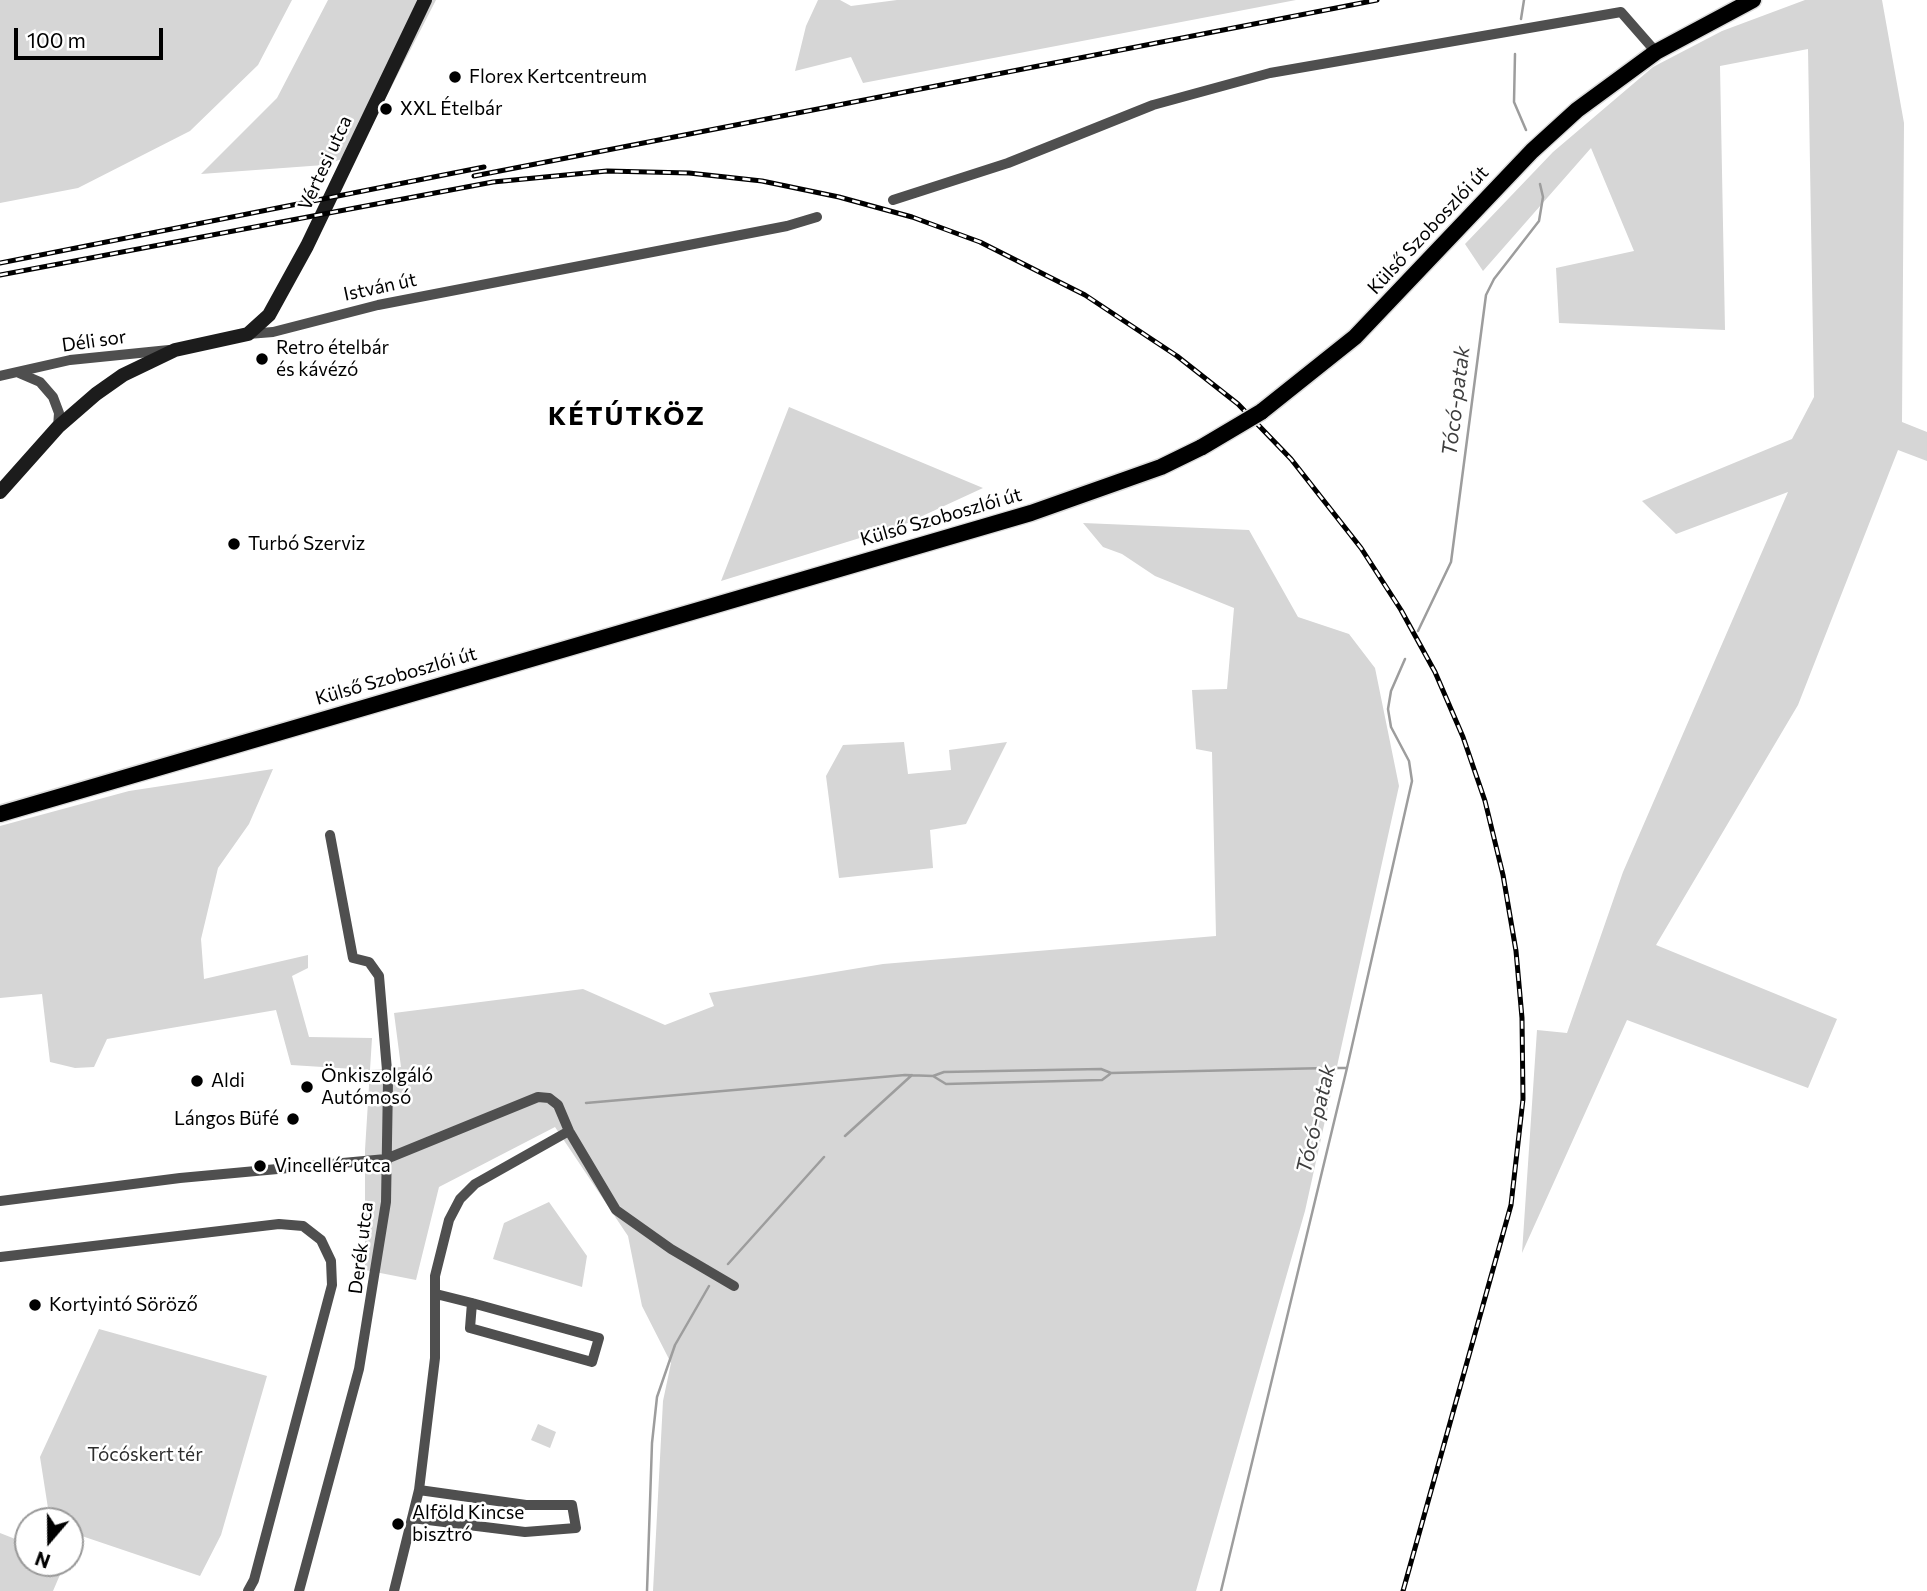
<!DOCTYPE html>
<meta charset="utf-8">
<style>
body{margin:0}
#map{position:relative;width:1927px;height:1591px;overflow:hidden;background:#fff;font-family:Commissioner,sans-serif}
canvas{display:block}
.north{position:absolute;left:14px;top:1507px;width:70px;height:70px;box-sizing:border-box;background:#fff;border:2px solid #999;border-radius:50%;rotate:200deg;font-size:19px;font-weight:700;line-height:28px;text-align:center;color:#000}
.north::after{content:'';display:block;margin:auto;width:24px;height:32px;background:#000;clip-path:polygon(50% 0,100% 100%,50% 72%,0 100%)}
.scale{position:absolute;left:14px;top:28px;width:149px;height:32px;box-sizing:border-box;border:4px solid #000;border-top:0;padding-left:9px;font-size:21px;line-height:24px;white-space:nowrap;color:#000;-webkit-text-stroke:5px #fff;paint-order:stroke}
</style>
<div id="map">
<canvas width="1927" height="1591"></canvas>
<div class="north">N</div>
<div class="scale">100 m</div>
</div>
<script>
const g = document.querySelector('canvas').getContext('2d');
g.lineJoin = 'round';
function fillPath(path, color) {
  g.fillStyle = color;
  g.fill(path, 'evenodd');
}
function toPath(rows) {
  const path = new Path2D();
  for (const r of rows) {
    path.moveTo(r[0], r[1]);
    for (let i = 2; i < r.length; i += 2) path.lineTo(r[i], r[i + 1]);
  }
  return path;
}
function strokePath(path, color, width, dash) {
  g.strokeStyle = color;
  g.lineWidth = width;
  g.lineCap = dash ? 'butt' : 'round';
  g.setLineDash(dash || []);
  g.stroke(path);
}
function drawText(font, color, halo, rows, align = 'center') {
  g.font = font + ' Commissioner,sans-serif';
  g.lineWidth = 5;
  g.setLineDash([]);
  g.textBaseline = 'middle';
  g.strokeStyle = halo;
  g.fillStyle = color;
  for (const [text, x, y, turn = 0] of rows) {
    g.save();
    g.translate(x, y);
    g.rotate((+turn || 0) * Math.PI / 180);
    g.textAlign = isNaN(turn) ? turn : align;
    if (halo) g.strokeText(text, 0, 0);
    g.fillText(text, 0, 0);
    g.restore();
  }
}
const green = toPath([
 [0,0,292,0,258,65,190,131,78,188,0,203],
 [328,0,436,0,357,154,324,165,201,174,277,98],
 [818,0,840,0,851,6,897,0,1296,0,863,83,851,57,795,71,806,26],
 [1805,0,1882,0,1904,123,1902,422,1927,432,1927,461,1898,450,1798,705,1656,945,1837,1019,1808,1088,1627,1020,1522,1253,1537,1030,1567,1033,1623,872,1788,492,1676,534,1642,501,1792,439,1814,397,1808,49,1720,66,1725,330,1559,323,1556,268,1634,251,1591,148,1483,271,1465,244,1553,152,1653,67,1722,31],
 [789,407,983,488,905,524,721,581],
 [1083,523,1249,530,1298,617,1349,634,1375,668,1399,786,1305,1211,1196,1591,653,1591,663,1401,671,1363,642,1306,628,1236,555,1127,439,1187,416,1280,365,1270,365,1150,370,1070,291,1065,276,1010,107,1039,94,1067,75,1068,50,1062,42,994,0,998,0,826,129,791,273,769,249,824,218,868,201,939,204,979,308,955,308,968,292,976,309,1037,372,1038,370,1070,401,1067,394,1013,583,989,665,1025,714,1006,709,993,883,964,1216,936,1212,752,1196,749,1192,690,1227,689,1234,608,1155,576,1122,554,1103,547],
 [904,742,908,774,951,770,949,750,1007,742,966,824,930,830,933,868,839,878,826,776,843,745],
 [549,1202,587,1256,582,1287,493,1259,504,1223],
 [99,1329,267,1376,221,1535,200,1576,70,1532,70,1521,50,1521,40,1457],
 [538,1424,556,1432,550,1448,531,1440],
 [0,1533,28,1544,28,1563,65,1563,53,1591,0,1591]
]);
const stream = toPath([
 [1521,19,1524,0],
 [1515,54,1514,102,1526,130],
 [1418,631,1451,562,1486,295,1494,279,1539,221,1543,197,1540,184],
 [1332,1068,1346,1068],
 [933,1076,946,1084,1102,1080,1110,1074],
 [586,1103,905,1075,933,1076,944,1072,1101,1069,1111,1073,1327,1068],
 [845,1136,912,1075],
 [728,1264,824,1157],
 [647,1591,652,1443,657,1397,675,1345,709,1286],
 [1221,1591,1347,1068,1412,781,1409,761,1391,727,1388,709,1391,691,1405,659]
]);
const street = toPath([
 [893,200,1008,163,1153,105,1270,73,1621,12,1656,52],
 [248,334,273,332,378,305,787,226,817,217],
 [19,373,40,382,53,397,59,413,58,427],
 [0,376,70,360,169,350],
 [0,1201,180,1178,386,1159,538,1097,549,1098,558,1105,569,1131,616,1210,671,1249,734,1286],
 [0,1257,279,1224,303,1226,321,1240,331,1261,332,1285,254,1580,248,1591],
 [436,1294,472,1303,599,1338,592,1362,470,1328,472,1303],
 [412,1518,525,1532,576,1528,572,1505,526,1505,419,1490],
 [299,1591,359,1369,386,1202,388,1082,379,976,369,962,353,958,330,835],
 [394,1591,419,1490,435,1358,435,1276,449,1220,460,1199,475,1184,569,1131]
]);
const secondary = toPath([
 [0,492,58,427,96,394,123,375,175,350,248,334,269,315,307,246,425,0]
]);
const primary = toPath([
 [1261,412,1355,337,1532,151,1577,110,1656,52,1753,0],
 [0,814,1031,513,1161,467,1202,447]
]);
const rail = toPath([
 [474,176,1377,0],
 [0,263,484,167],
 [0,275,493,182,607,171,689,173,762,181,839,197,912,217,980,242,1085,295,1177,356,1238,404,1291,459,1361,548,1401,610,1435,672,1463,737,1485,801,1503,875,1516,951,1522,1018,1523,1099,1511,1205,1403,1591]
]);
const primaryBridge = toPath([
 [1202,447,1261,412]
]);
const markers = [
 [455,77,7,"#000"],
 [386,109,7,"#000"],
 [262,359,7,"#000"],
 [234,544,7,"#000"],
 [197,1081,7,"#000"],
 [307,1087,7,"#000"],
 [293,1119,7,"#000"],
 [260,1166,7,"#000"],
 [35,1305,7,"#000"],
 [398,1524,7,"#000"]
];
const poiNames = [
 ["Florex Kertcentreum",469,77],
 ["XXL Ételbár",400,109],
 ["Retro ételbár",276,348],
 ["és kávézó",276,370],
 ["Turbó Szerviz",248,544],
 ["Önkiszolgáló",321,1076],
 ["Autómosó",321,1098],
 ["Aldi",211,1081],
 ["Lángos Büfé",279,1119,"right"],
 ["Vincellér utca",274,1166],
 ["Kortyintó Söröző",49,1305],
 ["Alföld Kincse",412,1513],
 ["bisztró",412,1535]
];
const streetNames = [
 ["Vértesi utca",325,163,-65],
 ["Külső Szoboszlói út",1428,230,-47],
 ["István út",380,287,-12],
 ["Déli sor",94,341,-8],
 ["Külső Szoboszlói út",941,517,-16],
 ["Külső Szoboszlói út",396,676,-16],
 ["Derék utca",361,1248,-83]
];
const parkNames = [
 ["Tócóskert tér",145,1455]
];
const waterNames = [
 ["Tócó-patak",1456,401,-83],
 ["Tócó-patak",1316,1119,-77]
];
const districtNames = [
 ["KÉTÚTKÖZ",627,416]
];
fillPath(green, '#d6d6d6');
strokePath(stream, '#9d9d9d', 2.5);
strokePath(primary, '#dbdbdb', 19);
strokePath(street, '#4f4f4f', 10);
strokePath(secondary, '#1c1c1c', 14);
strokePath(primary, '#000', 16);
strokePath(rail, '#000', 5);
strokePath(rail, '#fff', 2.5, [8]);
strokePath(primaryBridge, '#dbdbdb', 19, []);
strokePath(primaryBridge, '#000', 16);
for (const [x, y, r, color] of markers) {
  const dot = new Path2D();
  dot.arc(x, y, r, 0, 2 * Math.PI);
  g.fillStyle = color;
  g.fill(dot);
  strokePath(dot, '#fff', 2.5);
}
drawText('19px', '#000', '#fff', poiNames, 'left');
drawText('19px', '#000', '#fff', streetNames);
drawText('19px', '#2d2d2d', '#fff', parkNames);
drawText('italic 21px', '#3e3e3e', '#fff', waterNames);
g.letterSpacing = '2px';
drawText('bold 26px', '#000', '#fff', districtNames);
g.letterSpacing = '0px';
</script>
